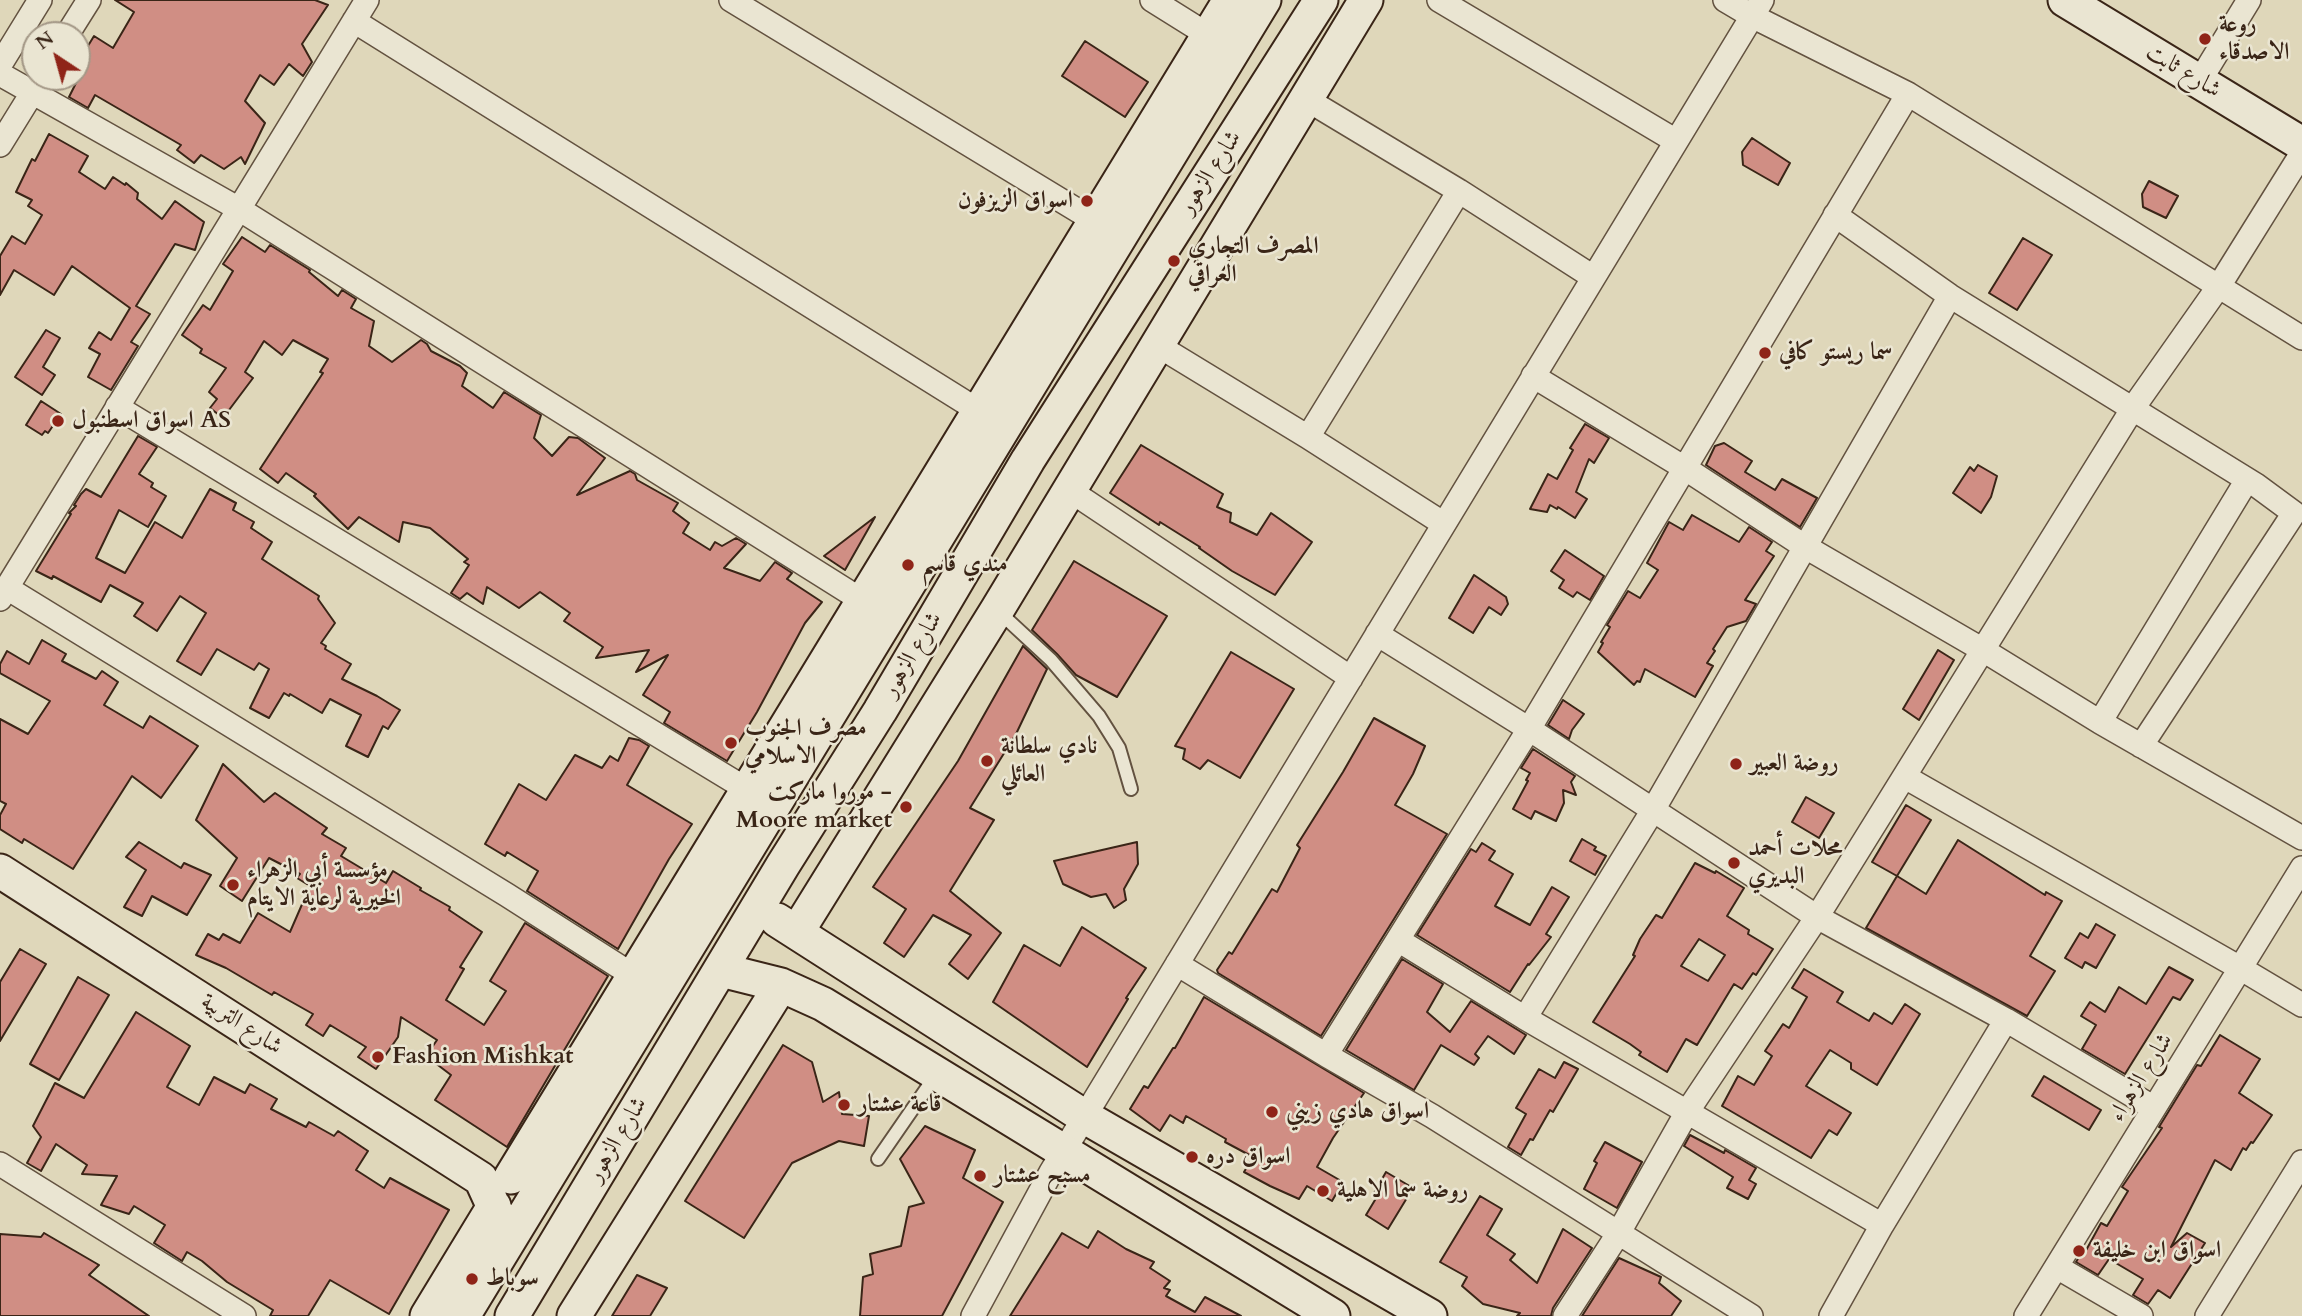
<!DOCTYPE html>
<meta charset="utf-8">
<style>
body{margin:0}
#map{position:relative;width:2302px;height:1316px;overflow:hidden;background:#dfd7ba;font-family:Cardo,serif}
canvas{display:block}
.north{position:absolute;left:21px;top:21px;width:70px;height:70px;box-sizing:border-box;background:#eae5d2;border:2px solid #a49887;border-radius:50%;rotate:324deg;font-size:19px;font-weight:700;line-height:28px;text-align:center;color:#3a2517}
.north::after{content:'';display:block;margin:auto;width:24px;height:32px;background:#8f2418;clip-path:polygon(50% 0,100% 100%,50% 72%,0 100%)}
</style>
<div id="map">
<canvas width="2302" height="1316"></canvas>
<div class="north">N</div>
</div>
<script>
const g = document.querySelector('canvas').getContext('2d');
g.lineJoin = 'round';
function fillPath(path, color) {
  g.fillStyle = color;
  g.fill(path, 'evenodd');
}
function toPath(rows) {
  const path = new Path2D();
  for (const r of rows) {
    path.moveTo(r[0], r[1]);
    for (let i = 2; i < r.length; i += 2) path.lineTo(r[i], r[i + 1]);
  }
  return path;
}
function strokePath(path, color, width, dash) {
  g.strokeStyle = color;
  g.lineWidth = width;
  g.lineCap = dash ? 'butt' : 'round';
  g.setLineDash(dash || []);
  g.stroke(path);
}
function drawText(font, color, halo, rows, align = 'center') {
  g.font = font + ' Cardo,Amiri,serif';
  g.lineWidth = 5;
  g.setLineDash([]);
  g.textBaseline = 'middle';
  g.strokeStyle = halo;
  g.fillStyle = color;
  for (const [text, x, y, turn = 0] of rows) {
    g.save();
    g.translate(x, y);
    g.rotate((+turn || 0) * Math.PI / 180);
    g.textAlign = isNaN(turn) ? turn : align;
    if (halo) g.strokeText(text, 0, 0);
    g.fillText(text, 0, 0);
    g.restore();
  }
}
const building = toPath([
 [115,0,315,0,328,5,302,44,312,62,303,76,289,64,274,85,260,75,245,101,265,123,245,164,241,157,224,169,201,155,194,163,177,150,181,145,95,95,88,108,69,97,78,79,77,64,94,36,113,48,134,12,115,0],
 [1085,41,1148,82,1125,117,1062,76,1085,41],
 [49,134,88,156,79,172,105,189,113,177,125,185,126,183,138,193,137,199,162,219,175,201,204,222,195,250,175,244,136,306,150,314,131,342,138,346,111,390,88,377,100,354,89,348,99,332,111,340,130,308,72,266,54,295,14,270,0,295,0,256,12,236,25,244,42,215,28,206,32,200,16,192,32,159,35,161,49,134],
 [1752,138,1790,163,1778,185,1743,165,1742,152,1752,138],
 [2149,181,2178,196,2166,218,2143,207,2142,194,2149,181],
 [242,237,265,252,270,245,310,270,309,272,338,296,342,290,356,299,351,308,374,321,369,346,392,362,421,340,427,344,431,351,460,366,467,373,462,386,493,408,504,392,541,415,534,438,552,456,569,437,578,438,605,458,577,495,630,471,635,474,637,480,678,503,673,511,689,523,683,533,710,550,715,542,722,546,736,538,746,544,724,568,760,581,775,562,792,573,787,579,822,602,805,623,757,712,727,761,664,723,670,712,643,695,668,655,636,672,649,650,596,658,603,647,564,621,570,613,540,592,519,608,487,587,483,604,467,593,460,599,451,593,469,565,464,562,468,559,430,528,403,522,399,542,359,517,348,529,314,496,316,494,286,473,278,483,260,469,323,373,320,372,328,359,293,340,282,355,264,341,245,372,253,378,223,418,210,408,217,399,209,392,226,368,200,353,202,349,182,335,203,305,210,310,233,271,223,264,242,237],
 [2023,238,2052,255,2017,310,1989,293,2023,238],
 [46,330,60,338,43,367,55,375,42,395,15,377,46,330],
 [41,401,61,414,48,433,45,431,42,435,26,425,41,401],
 [1585,424,1609,438,1594,463,1589,459,1576,492,1587,499,1575,518,1558,507,1557,509,1550,505,1547,512,1530,509,1548,474,1557,479,1573,450,1570,448,1585,424],
 [138,436,157,447,139,474,153,483,151,487,166,496,148,527,119,510,96,558,125,573,155,522,182,538,210,489,236,503,233,510,254,522,251,528,272,542,262,559,319,596,318,599,335,623,321,643,326,646,325,649,351,664,342,679,377,696,400,710,388,729,383,726,368,757,346,746,361,715,330,699,322,713,290,694,289,696,284,693,269,718,250,708,269,669,259,663,254,670,217,649,201,675,177,661,206,613,180,596,157,631,134,616,143,603,110,585,101,602,53,576,52,579,36,571,71,514,69,513,76,506,74,505,81,494,86,489,101,497,138,436],
 [1724,443,1752,461,1745,472,1775,490,1782,479,1817,498,1800,527,1706,465,1715,446,1724,443],
 [1141,445,1223,494,1217,507,1231,513,1230,522,1257,535,1271,513,1312,542,1275,595,1232,571,1199,548,1200,547,1160,522,1159,525,1110,493,1141,445],
 [1978,465,1997,476,1991,497,1981,513,1953,493,1970,467,1974,471,1978,465],
 [1692,515,1739,542,1749,527,1772,542,1766,551,1774,556,1745,600,1756,604,1746,621,1727,627,1713,649,1715,651,1707,663,1713,666,1695,697,1645,669,1640,682,1637,681,1634,685,1598,652,1603,643,1601,642,1610,627,1607,625,1628,591,1640,598,1658,570,1647,563,1669,522,1683,530,1692,515],
 [875,517,845,570,824,556,875,517],
 [1565,550,1604,576,1590,600,1577,592,1573,597,1559,588,1564,580,1551,571,1565,550],
 [1074,561,1167,616,1117,697,1076,675,1057,654,1032,630,1074,561],
 [1474,575,1506,597,1508,604,1501,615,1489,607,1473,633,1449,618,1474,575],
 [42,640,66,654,62,661,96,679,102,671,118,682,104,705,143,728,150,716,198,746,161,798,132,776,73,869,24,839,22,843,0,829,0,815,6,804,0,801,0,719,28,734,50,701,0,673,0,664,7,651,29,664,42,640],
 [1023,646,1047,669,1016,734,970,808,994,820,950,891,1001,933,968,979,949,964,971,935,933,915,904,957,884,943,906,909,873,887,958,761,1023,646],
 [1938,650,1954,660,1919,720,1903,709,1938,650],
 [1231,652,1294,689,1240,778,1208,760,1200,769,1183,759,1185,749,1175,746,1231,652],
 [1563,700,1584,714,1572,730,1569,739,1548,725,1563,700],
 [1374,718,1425,746,1413,774,1395,805,1447,834,1321,1036,1218,973,1217,970,1229,952,1232,954,1272,889,1277,892,1300,848,1297,845,1343,772,1374,718],
 [629,738,639,740,649,746,627,785,692,824,669,859,618,949,527,891,538,871,507,852,505,856,485,844,519,784,546,800,575,755,602,768,610,756,618,761,629,738],
 [1533,749,1575,776,1571,782,1576,795,1563,790,1564,803,1556,821,1535,811,1531,819,1513,809,1528,781,1526,780,1530,773,1521,768,1533,749],
 [223,764,264,802,275,793,327,828,322,834,346,848,341,856,386,883,393,871,421,888,420,890,450,907,449,910,482,932,460,967,464,969,446,1000,484,1025,506,991,490,981,525,923,608,976,507,1147,435,1100,451,1075,426,1056,437,1040,401,1017,398,1037,376,1069,358,1057,366,1047,330,1025,323,1036,306,1025,313,1014,274,992,272,995,226,968,196,955,208,934,219,940,223,934,240,943,258,913,290,932,310,886,297,878,300,874,269,858,242,901,220,886,237,858,196,820,223,764],
 [1806,797,1834,813,1819,838,1792,822,1806,797],
 [1906,805,1931,820,1897,876,1872,862,1906,805],
 [1582,839,1596,847,1594,850,1606,856,1595,875,1570,861,1582,839],
 [1958,840,2045,895,2046,892,2062,901,2030,956,2055,971,2027,1016,1866,928,1897,876,1926,894,1958,840],
 [139,842,181,868,184,863,211,875,187,915,152,896,142,916,124,907,146,870,126,857,139,842],
 [1137,842,1138,864,1124,889,1126,900,1114,908,1106,894,1091,897,1063,884,1054,861,1137,842],
 [1482,843,1495,851,1489,860,1513,874,1495,906,1530,925,1552,887,1569,897,1546,934,1551,937,1529,965,1528,964,1510,992,1417,935,1471,849,1476,852,1482,843],
 [1695,863,1715,873,1716,871,1744,888,1727,916,1749,930,1748,934,1773,949,1756,975,1753,973,1742,989,1734,984,1697,1045,1686,1039,1667,1072,1639,1055,1641,1052,1630,1044,1593,1022,1635,956,1633,955,1640,939,1656,915,1662,918,1695,863],
 [1699,939,1725,955,1708,981,1681,966,1699,939],
 [2096,924,2115,935,2096,968,2085,962,2082,968,2065,958,2080,933,2088,938,2096,924],
 [1082,927,1146,968,1126,998,1128,999,1087,1067,993,1002,1024,945,1060,966,1082,927],
 [20,949,46,964,0,1041,0,982,20,949],
 [1402,959,1443,984,1427,1012,1450,1032,1471,1001,1526,1035,1514,1054,1488,1036,1475,1054,1479,1058,1474,1065,1441,1045,1414,1090,1346,1050,1402,959],
 [2169,967,2193,980,2180,1000,2173,997,2125,1074,2082,1049,2096,1025,2081,1016,2090,1002,2105,1012,2119,987,2146,1004,2169,967],
 [1804,969,1843,992,1837,1002,1869,1021,1874,1013,1892,1024,1905,1004,1920,1014,1877,1085,1851,1069,1851,1063,1830,1050,1806,1086,1851,1113,1837,1135,1829,1130,1811,1158,1722,1106,1738,1076,1754,1085,1772,1056,1765,1051,1783,1024,1789,1028,1807,997,1792,988,1804,969],
 [78,977,109,995,59,1080,30,1064,78,977],
 [1204,997,1364,1093,1333,1138,1317,1167,1343,1182,1332,1201,1307,1186,1299,1199,1270,1186,1244,1172,1253,1157,1225,1142,1226,1139,1186,1116,1183,1123,1170,1115,1160,1131,1130,1109,1144,1086,1148,1088,1173,1048,1175,1048,1204,997],
 [136,1012,190,1046,167,1087,199,1105,214,1077,245,1093,250,1084,277,1099,271,1109,306,1127,309,1122,334,1136,338,1131,368,1151,356,1170,384,1188,390,1178,449,1210,389,1314,330,1280,308,1316,270,1316,273,1310,227,1282,202,1261,187,1252,182,1261,154,1243,165,1225,134,1206,129,1214,101,1205,117,1176,82,1174,87,1165,56,1144,41,1171,27,1163,41,1137,33,1126,55,1083,84,1098,136,1012],
 [2220,1035,2260,1059,2239,1093,2272,1115,2253,1143,2251,1142,2246,1150,2243,1148,2231,1170,2215,1160,2171,1247,2187,1233,2205,1243,2170,1298,2158,1290,2148,1304,2133,1295,2143,1279,2109,1259,2098,1275,2076,1262,2082,1252,2084,1254,2101,1223,2107,1226,2128,1191,2122,1187,2162,1128,2159,1127,2197,1065,2201,1066,2220,1035],
 [783,1045,812,1062,823,1102,839,1092,842,1114,869,1116,864,1146,839,1141,792,1163,744,1238,685,1201,783,1045],
 [1564,1062,1578,1069,1553,1112,1550,1110,1533,1140,1530,1139,1521,1155,1508,1147,1526,1114,1516,1108,1539,1069,1555,1078,1564,1062],
 [2044,1076,2101,1110,2089,1130,2032,1096,2044,1076],
 [925,1126,975,1150,963,1178,1003,1202,942,1316,860,1316,863,1277,873,1274,870,1254,901,1246,909,1207,924,1203,900,1159,925,1126],
 [1690,1135,1724,1153,1725,1150,1756,1168,1749,1180,1756,1184,1748,1199,1727,1188,1733,1177,1684,1146,1690,1135],
 [1605,1142,1642,1162,1617,1208,1584,1189,1597,1163,1594,1161,1605,1142],
 [1386,1172,1413,1188,1388,1229,1366,1215,1378,1195,1374,1193,1386,1172],
 [1480,1196,1502,1209,1487,1235,1515,1254,1510,1260,1537,1283,1563,1229,1592,1248,1553,1308,1551,1316,1517,1316,1520,1313,1483,1304,1462,1286,1467,1277,1440,1262,1480,1196],
 [1098,1231,1126,1249,1154,1262,1150,1268,1170,1281,1164,1288,1170,1290,1166,1296,1195,1312,1205,1297,1241,1316,1010,1316,1062,1233,1088,1248,1098,1231],
 [44,1233,99,1265,89,1275,149,1316,0,1316,0,1234,41,1237,44,1233],
 [1619,1258,1661,1277,1659,1283,1681,1301,1671,1316,1582,1316,1619,1258],
 [637,1275,667,1288,650,1316,612,1316,637,1275]
]);
const lane = toPath([
 [997,610,1051,660,1099,716,1119,748,1131,789],
 [878,1159,936,1075]
]);
const street = toPath([
 [731,0,1095,221],
 [1152,0,1208,35],
 [1439,0,1676,141],
 [1725,0,1752,16,1908,94,2302,338],
 [354,21,979,411],
 [67,35,89,0],
 [0,65,40,0],
 [0,74,239,209,863,601],
 [2199,82,2249,0],
 [1306,99,1459,191,1593,277],
 [0,145,42,77],
 [1835,215,1950,296,2256,485,2294,513,2141,746],
 [1157,345,1308,437,1444,524],
 [1533,376,1683,467,1804,546,1983,650,2100,722,2302,838],
 [117,407,748,790],
 [1308,437,1459,191],
 [1069,490,1351,678],
 [7,588,507,895,634,976],
 [0,599,367,0],
 [1377,634,1529,729,1817,917,2006,1020,2154,1108],
 [2100,722,2247,480],
 [1905,777,2240,968,2302,1005],
 [1398,940,1525,1018,1653,810,1950,296],
 [1177,964,1326,1055,1432,1116,1751,1316],
 [1525,1018,1882,1225],
 [1326,1055,1529,729,1908,94],
 [0,1164,244,1316],
 [2057,1267,2141,1316],
 [973,1316,1051,1172,1762,0],
 [1565,1316,1618,1234,1687,1112,1817,917,2133,408,2219,286,2302,153],
 [1831,1316,1882,1225,2006,1020],
 [2026,1316,2302,868],
 [2207,1316,2302,1162]
]);
const secondary = toPath([
 [2065,0,2302,144],
 [0,871,481,1179,497,1214,504,1247],
 [777,920,1085,1117,1430,1316],
 [797,932,997,610,1366,0],
 [721,970,781,985,823,1004,1333,1316],
 [511,1177,1230,0],
 [427,1316,494,1206],
 [463,1316,1264,0],
 [512,1316,783,865,880,711,1028,460,1321,0],
 [574,1316,781,985]
]);
const markers = [
 [2205,39,7,"#8f2418"],
 [1087,201,7,"#8f2418"],
 [1174,261,7,"#8f2418"],
 [1765,353,7,"#8f2418"],
 [58,421,7,"#8f2418"],
 [908,565,7,"#8f2418"],
 [731,743,7,"#8f2418"],
 [987,761,7,"#8f2418"],
 [1736,764,7,"#8f2418"],
 [906,807,7,"#8f2418"],
 [1734,863,7,"#8f2418"],
 [233,885,7,"#8f2418"],
 [378,1057,7,"#8f2418"],
 [844,1105,7,"#8f2418"],
 [1272,1112,7,"#8f2418"],
 [1192,1157,7,"#8f2418"],
 [980,1176,7,"#8f2418"],
 [1323,1191,7,"#8f2418"],
 [2079,1251,7,"#8f2418"],
 [472,1279,7,"#8f2418"]
];
const poiNames = [
 ["روعة",2219,25],
 ["الاصدقاء",2219,53],
 ["اسواق الزيزفون",1073,201,"right"],
 ["المصرف التجاري",1188,247],
 ["العراقي",1188,275],
 ["سما ريستو كافي",1779,353],
 ["اسواق اسطنبول AS",72,421],
 ["مندي قاسم",922,565],
 ["مصرف الجنوب",745,729],
 ["الاسلامي",745,757],
 ["نادي سلطانة",1001,747],
 ["العائلي",1001,775],
 ["روضة العبير",1750,764],
 ["موروا ماركت -",892,793,"right"],
 ["Moore market",892,821,"right"],
 ["محلات أحمد",1748,849],
 ["البديري",1748,877],
 ["مؤسسة أبي الزهراء",247,871],
 ["الخيرية لرعاية الايتام",247,899],
 ["Fashion Mishkat",392,1057],
 ["قاعة عشتار",858,1105],
 ["اسواق هادي زيني",1286,1112],
 ["اسواق دره",1206,1157],
 ["مسبح عشتار",994,1176],
 ["روضة سما الاهلية",1337,1191],
 ["اسواق ابن خليفة",2093,1251],
 ["سوباط",486,1279]
];
const streetNames = [
 ["شارع ثابت",2183,72,31],
 ["شارع الزهور",1211,173,-57],
 ["شارع الزهور",913,655,-59],
 ["شارع التربية",241,1025,33],
 ["شارع الزهراء",2142,1078,-58],
 ["شارع الزهور",618,1140,-59]
];
fillPath(building, '#d08e84');
strokePath(building, '#3a2517', 2);
strokePath(lane, '#635240', 16);
strokePath(street, '#635240', 26);
strokePath(secondary, '#3a2517', 37);
strokePath(lane, '#eae5d2', 12);
strokePath(street, '#eae5d2', 23);
strokePath(secondary, '#eae5d2', 33);
for (const [x, y, r, color] of markers) {
  const dot = new Path2D();
  dot.arc(x, y, r, 0, 2 * Math.PI);
  g.fillStyle = color;
  g.fill(dot);
  strokePath(dot, '#eae5d2', 2.5);
}
drawText('bold 24px', '#3a2517', '#eae5d2', poiNames, 'left');
drawText('24px', '#3a2517', '#eae5d2', streetNames);
</script>
